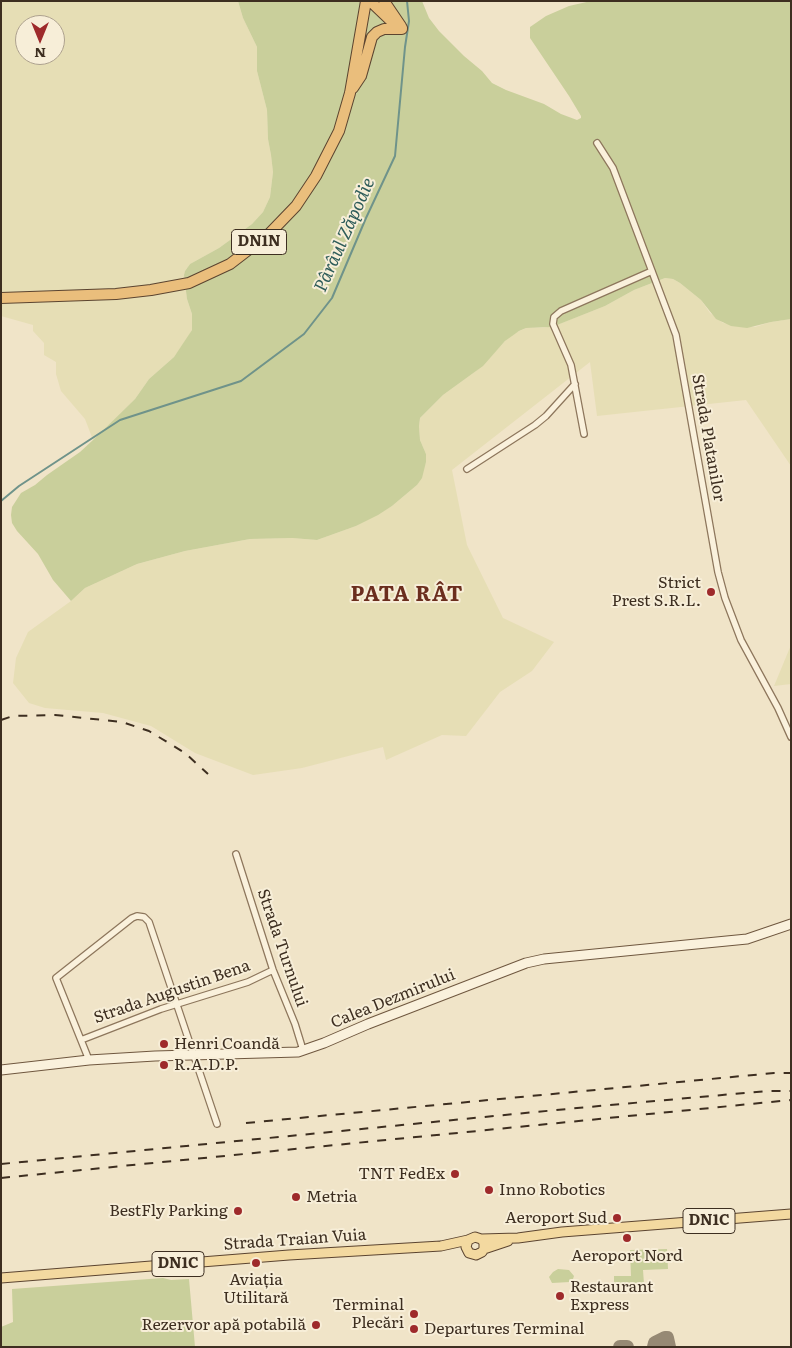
<!DOCTYPE html>
<meta charset="utf-8">
<style>
body{margin:0}
#map{position:relative;width:792px;height:1348px;overflow:hidden;background:#f0e4c8;font-family:Literata,serif}
canvas{display:block}
.frame{position:absolute;inset:0;border:2px solid #3d2e20;pointer-events:none}
.north{position:absolute;left:15px;top:15px;width:50px;height:50px;box-sizing:border-box;background:#f7eed8;border:1px solid #ada18e;border-radius:50%;rotate:180deg;font-size:14px;font-weight:700;line-height:20px;text-align:center;color:#3d2e20}
.north::after{content:'';display:block;margin:auto;width:18px;height:22px;background:#9e2a2b;clip-path:polygon(50% 0,100% 100%,50% 72%,0 100%)}
</style>
<div id="map">
<canvas width="792" height="1348"></canvas>
<div class="frame"></div>
<div class="north">N</div>
</div>
<script>
const g = document.querySelector('canvas').getContext('2d');
g.lineJoin = 'round';
function fillPath(path, color) {
  g.fillStyle = color;
  g.fill(path, 'evenodd');
}
function toPath(rows) {
  const path = new Path2D();
  for (const r of rows) {
    path.moveTo(r[0], r[1]);
    for (let i = 2; i < r.length; i += 2) path.lineTo(r[i], r[i + 1]);
  }
  return path;
}
function strokePath(path, color, width, dash) {
  g.strokeStyle = color;
  g.lineWidth = width;
  g.lineCap = dash ? 'butt' : 'round';
  g.setLineDash(dash || []);
  g.stroke(path);
}
function drawText(font, color, halo, rows, align = 'center') {
  g.font = font + ' Literata,serif';
  g.lineWidth = 4;
  g.setLineDash([]);
  g.textBaseline = 'middle';
  g.strokeStyle = halo;
  g.fillStyle = color;
  for (const [text, x, y, turn = 0] of rows) {
    g.save();
    g.translate(x, y);
    g.rotate((+turn || 0) * Math.PI / 180);
    g.textAlign = isNaN(turn) ? turn : align;
    if (halo) g.strokeText(text, 0, 0);
    g.fillText(text, 0, 0);
    g.restore();
  }
}
const farmland = toPath([
 [1,1,238,1,243,18,257,47,257,71,267,110,268,139,271,155,273,172,270,197,263,212,252,224,219,248,190,264,185,271,184,275,187,299,192,314,193,322,192,330,188,338,174,357,149,379,135,399,93,440,85,419,61,391,56,374,56,362,44,355,44,343,33,331,33,325,1,316],
 [25,25,55,25,55,55,25,55],
 [665,278,673,279,680,283,701,300,710,313,723,323,755,327,771,322,791,319,791,466,746,400,597,416,590,362,452,470,467,545,503,618,554,642,532,671,500,692,466,736,442,735,386,760,383,747,302,768,253,775,195,753,151,726,103,713,45,708,29,703,13,683,16,658,28,632,71,601,85,588,137,564,185,551,250,539,292,538,317,540,356,526,392,506,417,485,426,462,426,454,420,440,419,426,420,418,443,395,476,371,511,335,526,328,543,328,559,324,605,306,634,290],
 [791,645,791,684,774,686]
]);
const green = toPath([
 [238,1,422,1,429,18,439,31,464,56,482,71,492,83,506,90,544,104,561,114,577,120,581,118,581,116,569,96,530,38,530,27,546,16,569,6,591,1,791,1,791,319,771,322,747,328,731,326,716,319,701,300,680,283,673,279,665,278,634,290,605,306,552,327,526,328,519,331,505,341,483,366,443,395,420,418,419,426,420,440,426,454,426,462,422,478,417,485,392,506,378,515,356,526,317,540,292,538,250,539,185,551,137,564,85,588,71,601,53,580,38,554,17,531,12,523,11,515,12,507,21,493,35,485,47,475,80,452,93,440,135,399,149,379,174,357,192,330,192,314,187,299,184,275,185,271,190,264,219,248,252,224,263,212,270,197,273,172,271,155,268,139,267,110,257,71,257,47,243,18],
 [667,1249,668,1269,643,1270,644,1284,614,1285,614,1276,631,1276,630,1250],
 [558,1269,569,1270,574,1276,573,1279,570,1282,552,1283,549,1277,553,1272],
 [163,1278,171,1280,189,1279,195,1347,1,1347,1,1327,13,1322,12,1289]
]);
const stream = toPath([
 [1,501,19,486,120,420,241,381,304,334,332,298,366,218,395,156,405,47,409,21,407,1]
]);
const taxiway = toPath([
 [620,1347,627,1347],
 [654,1347,655,1343,665,1338,667,1338,669,1347]
]);
const minor = toPath([
 [597,143,613,168,676,335,718,572,725,598,741,640,778,708,791,737],
 [584,434,571,365,553,324,554,317,561,311,652,271],
 [467,469,535,425,546,416,575,384],
 [236,854,273,970,295,1024,303,1050],
 [81,1040,161,1009,248,982,273,970],
 [89,1060,56,978,132,918,137,916,144,917,149,922,217,1124]
]);
const secondary = toPath([
 [1,1070,89,1060,155,1056,298,1052,324,1043,368,1024,526,963,544,959,747,939,791,924]
]);
const primary = toPath([
 [481,1239,518,1238,562,1232,791,1214],
 [484,1249,508,1241],
 [1,1278,289,1255,441,1246,468,1240,475,1237,481,1239,484,1242,484,1249,482,1252,476,1255,469,1253,466,1247,468,1240]
]);
const trunk = toPath([
 [370,1,392,22,402,28],
 [384,1,401,26],
 [353,88,361,76,372,37,377,32,384,29,402,29],
 [1,298,116,294,151,290,189,283,230,264,269,234,296,206,316,176,339,131,350,93,366,1]
]);
const rail = toPath([
 [1,720,13,716,55,715,122,722,149,731,185,753,208,774],
 [246,1123,774,1073,791,1073],
 [1,1164,577,1108,767,1091,791,1091],
 [1,1178,791,1100]
]);
const markers = [
 [711,592,5,"#9e2a2b"],
 [164,1044,5,"#9e2a2b"],
 [164,1065,5,"#9e2a2b"],
 [455,1174,5,"#9e2a2b"],
 [489,1190,5,"#9e2a2b"],
 [296,1197,5,"#9e2a2b"],
 [238,1211,5,"#9e2a2b"],
 [617,1218,5,"#9e2a2b"],
 [627,1238,5,"#9e2a2b"],
 [256,1263,5,"#9e2a2b"],
 [560,1296,5,"#9e2a2b"],
 [414,1314,5,"#9e2a2b"],
 [316,1325,5,"#9e2a2b"],
 [414,1329,5,"#9e2a2b"]
];
const shields = [
 [259,242,55],
 [709,1221,52],
 [178,1264,52]
];
const shieldNames = [
 ["DN1N",259,242],
 ["DN1C",709,1221],
 ["DN1C",178,1264]
];
const streetNames = [
 ["Strada Platanilor",708,438,80],
 ["Strada Turnului",282,948,71],
 ["Strada Augustin Bena",172,992,-19],
 ["Calea Dezmirului",393,999,-22],
 ["Strada Traian Vuia",295,1240,-4]
];
const poiNames = [
 ["Strict",701,583],
 ["Prest S.R.L.",701,601],
 ["Henri Coandă",174,1044,"left"],
 ["R.A.D.P.",174,1065,"left"],
 ["TNT FedEx",445,1174],
 ["Inno Robotics",499,1190,"left"],
 ["Metria",306,1197,"left"],
 ["BestFly Parking",228,1211],
 ["Aeroport Sud",607,1218],
 ["Aeroport Nord",627,1256,"center"],
 ["Aviația",256,1280,"center"],
 ["Utilitară",256,1298,"center"],
 ["Restaurant",570,1287,"left"],
 ["Express",570,1305,"left"],
 ["Terminal",404,1305],
 ["Plecări",404,1323],
 ["Rezervor apă potabilă",306,1325],
 ["Departures Terminal",424,1329,"left"]
];
const waterNames = [
 ["Pârâul Zăpodie",345,235,-66]
];
const districtNames = [
 ["PATA RÂT",407,595]
];
fillPath(farmland, '#e6deb5');
fillPath(green, '#c9cf9b');
strokePath(stream, '#6f938a', 2);
strokePath(taxiway, '#968974', 14);
strokePath(minor, '#8d765c', 8);
strokePath(secondary, '#6f573f', 11);
strokePath(primary, '#5b4430', 11);
strokePath(trunk, '#5b4430', 12);
strokePath(minor, '#faf1dc', 5.5);
strokePath(secondary, '#faf1dc', 9);
strokePath(primary, '#f3d9a0', 9);
strokePath(trunk, '#eabe7c', 10);
strokePath(rail, '#3d2e20', 2, [9, 9]);
for (const [x, y, r, color] of markers) {
  const dot = new Path2D();
  dot.arc(x, y, r, 0, 2 * Math.PI);
  g.fillStyle = color;
  g.fill(dot);
  strokePath(dot, '#f7eed8', 2);
}
for (const [x, y, w] of shields) {
  const box = new Path2D();
  box.roundRect(x - w / 2, y - 12.5, w, 25, 4);
  g.fillStyle = '#f7eed8';
  g.fill(box);
  strokePath(box, '#3d2e20', 1);
}
drawText('bold 15px', '#3d2e20', null, shieldNames);
drawText('16px', '#3d2e20', '#f7eed8', streetNames);
drawText('16px', '#3d2e20', '#f7eed8', poiNames, 'right');
drawText('italic 18px', '#2f5d5a', '#f7eed8', waterNames);
g.letterSpacing = '1px';
drawText('bold 21px', '#6b2e1e', '#f7eed8', districtNames);
g.letterSpacing = '0px';
</script>
